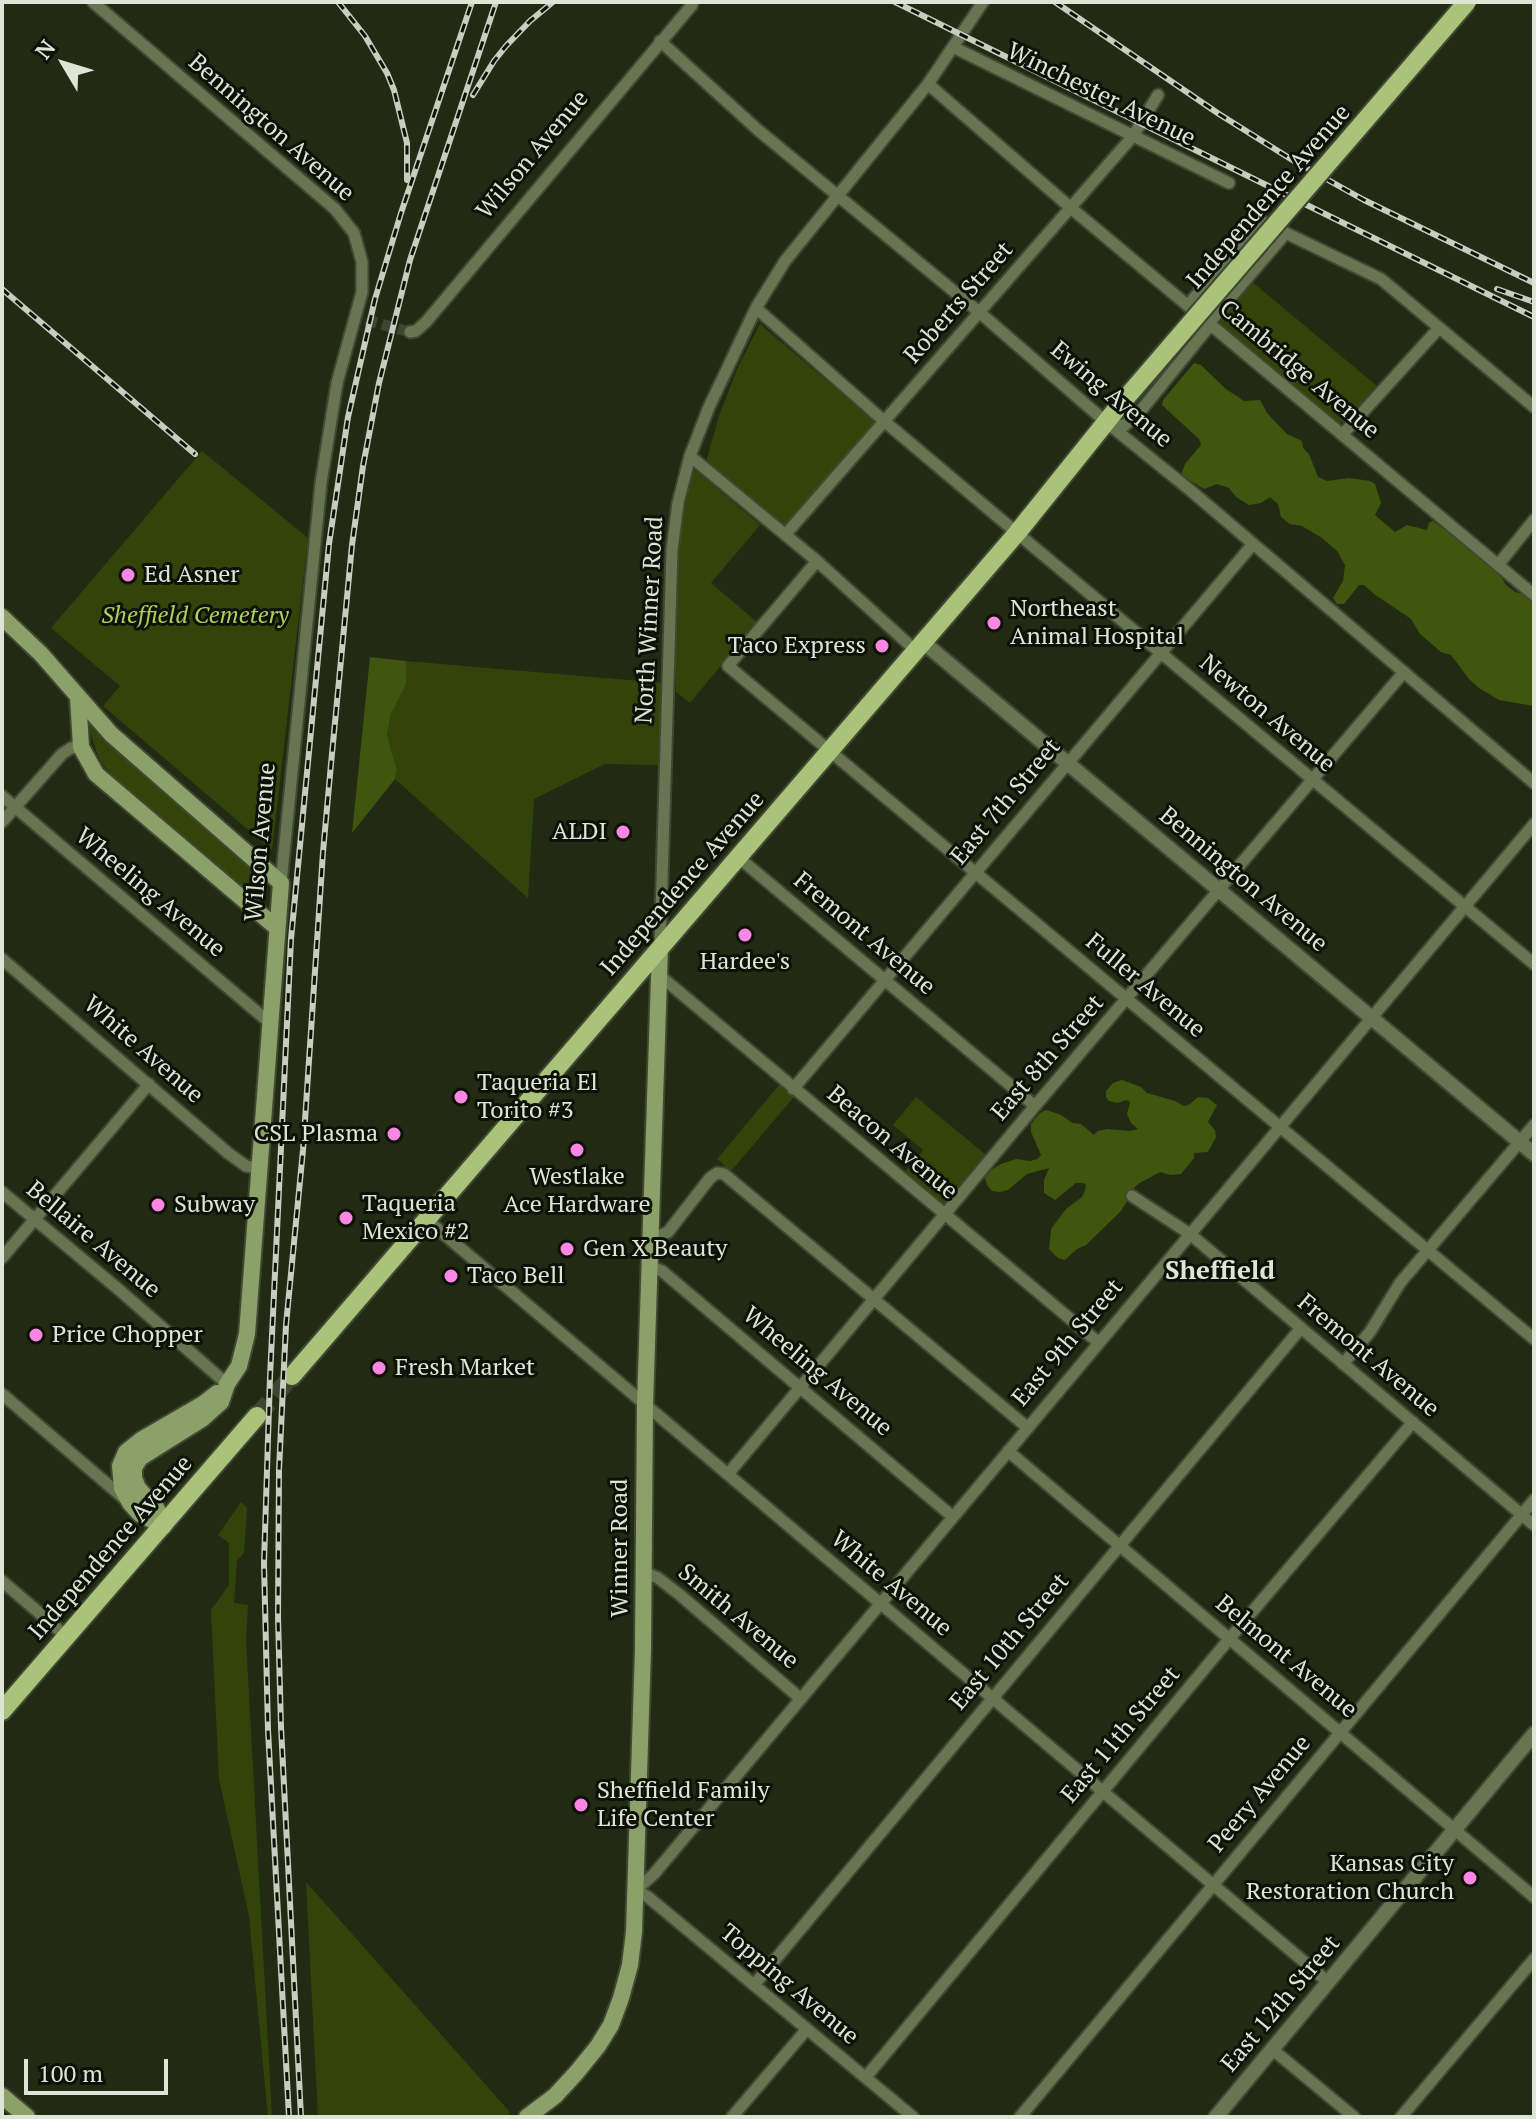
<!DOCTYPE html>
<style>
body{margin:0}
#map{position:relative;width:1536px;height:2119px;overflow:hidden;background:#222a14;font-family:"PT Serif",serif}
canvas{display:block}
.frame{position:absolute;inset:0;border:4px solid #dee4d6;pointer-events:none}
.north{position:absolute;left:24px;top:24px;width:80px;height:80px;-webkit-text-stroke:6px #0d1107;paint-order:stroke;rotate:308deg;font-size:22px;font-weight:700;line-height:32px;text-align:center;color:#dee4d6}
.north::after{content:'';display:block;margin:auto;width:28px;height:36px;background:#dee4d6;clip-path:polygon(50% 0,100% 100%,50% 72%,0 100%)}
.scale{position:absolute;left:24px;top:2059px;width:144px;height:36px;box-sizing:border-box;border:4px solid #dee4d6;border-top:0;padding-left:10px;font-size:24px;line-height:28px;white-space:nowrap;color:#dee4d6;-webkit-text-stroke:6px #0d1107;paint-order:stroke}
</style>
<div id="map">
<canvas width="1536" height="2119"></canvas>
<div class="frame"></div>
<div class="north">N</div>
<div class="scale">100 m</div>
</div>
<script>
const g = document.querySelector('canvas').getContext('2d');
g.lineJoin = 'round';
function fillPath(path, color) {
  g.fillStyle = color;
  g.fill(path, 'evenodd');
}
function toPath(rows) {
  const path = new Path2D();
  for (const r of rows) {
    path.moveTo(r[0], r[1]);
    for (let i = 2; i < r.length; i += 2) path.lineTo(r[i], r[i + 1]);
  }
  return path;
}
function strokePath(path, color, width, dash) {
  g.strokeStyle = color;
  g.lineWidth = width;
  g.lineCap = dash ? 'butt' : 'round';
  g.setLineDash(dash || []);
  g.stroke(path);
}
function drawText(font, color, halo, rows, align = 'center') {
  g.font = font + ' "PT Serif",serif';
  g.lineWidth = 6;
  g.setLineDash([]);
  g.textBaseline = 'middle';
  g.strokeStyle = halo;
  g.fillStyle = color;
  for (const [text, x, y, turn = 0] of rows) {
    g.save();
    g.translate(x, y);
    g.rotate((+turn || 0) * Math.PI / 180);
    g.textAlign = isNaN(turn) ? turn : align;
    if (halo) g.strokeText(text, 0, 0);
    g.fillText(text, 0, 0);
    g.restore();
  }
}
const green = toPath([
 [1251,281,1377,386,1345,421,1339,424,1335,422,1218,325,1217,322],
 [760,324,875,422,784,528,706,462,719,416,738,367],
 [202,451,308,538,272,850,103,706,120,686,51,628],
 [695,471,698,472,760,525,711,583,757,622,690,703,676,692,675,598,677,557,682,516,689,476],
 [406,661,663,683,659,765,605,764,534,799,528,898,395,779,397,768,392,754,387,734,391,714,406,684],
 [92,724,95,725,114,749,265,880,265,896,261,899,242,890,112,777,101,762,96,750,89,728],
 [779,1085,794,1097,731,1171,717,1159],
 [916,1097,986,1155,944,1205,942,1205,903,1175,923,1150,893,1125],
 [241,1502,247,1508,244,1553,237,1560,234,1603,248,1605,246,1640,272,2117,268,2117,249,1916,219,1779,211,1610,229,1585,229,1543,218,1535],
 [306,1882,509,2111,509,2117,318,2117]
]);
const forest = toPath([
 [1194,363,1201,365,1226,389,1244,401,1260,400,1267,413,1287,434,1302,441,1303,448,1309,454,1318,477,1327,481,1349,478,1370,481,1375,484,1381,503,1375,515,1395,532,1407,525,1427,530,1429,523,1433,521,1499,571,1505,584,1515,592,1523,594,1534,603,1534,706,1499,700,1479,688,1469,679,1451,655,1441,652,1420,634,1411,619,1374,594,1364,585,1359,585,1344,604,1337,604,1333,598,1343,581,1345,565,1337,551,1322,538,1302,526,1290,524,1281,517,1278,504,1270,497,1261,503,1249,505,1236,497,1229,488,1217,484,1204,489,1181,475,1185,464,1201,445,1199,439,1162,405,1163,400],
 [370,657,406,661,406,684,391,714,387,734,392,754,397,768,395,779,352,833],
 [1122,1080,1141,1087,1147,1093,1175,1101,1184,1106,1190,1104,1198,1097,1208,1098,1217,1105,1208,1122,1215,1130,1216,1137,1208,1152,1194,1153,1194,1158,1181,1174,1170,1175,1160,1172,1138,1184,1129,1193,1128,1200,1120,1212,1086,1245,1077,1249,1065,1260,1058,1258,1049,1249,1051,1229,1066,1209,1082,1197,1085,1191,1086,1185,1083,1183,1076,1183,1055,1200,1044,1193,1044,1180,1049,1168,1027,1174,1008,1190,1000,1192,992,1191,987,1185,985,1178,991,1170,1001,1164,1016,1159,1030,1161,1038,1159,1041,1155,1031,1132,1031,1124,1040,1113,1046,1110,1059,1114,1073,1123,1081,1124,1094,1135,1098,1131,1107,1129,1130,1131,1138,1129,1131,1123,1127,1114,1130,1102,1126,1100,1118,1103,1109,1101,1106,1097,1106,1091,1113,1083]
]);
const minorTunnel = toPath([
 [366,320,410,332]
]);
const primaryTunnel = toPath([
 [257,1416,292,1376]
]);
const minor = toPath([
 [93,2,335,209,354,233,362,262,362,292,337,383,321,483,281,883],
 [660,41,758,130,979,312,1106,422,1190,490,1534,783],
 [953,47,1229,183],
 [928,84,1071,208,1534,595],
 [1188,305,1255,227,1263,222,1381,279,1534,407],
 [756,308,884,421,1017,533,1534,964],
 [1209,323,1285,234],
 [410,332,416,331,426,322,692,5],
 [1111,423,1124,426,1143,408,1211,324],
 [1343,434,1439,328],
 [690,456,817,561,915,650],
 [785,535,1133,136,1158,95],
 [817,561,728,666,1534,1339],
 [1498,565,1534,520],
 [2,796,270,1023],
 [2,822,62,754,71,748,81,747],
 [738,857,1035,1106],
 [660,946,672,550,678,503,690,456,709,407,756,308,785,261,928,84,983,2],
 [2,959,228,1153,246,1166,259,1168],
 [659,975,1099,1343],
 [793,1089,1253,544],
 [2,1192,117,1288,227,1384],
 [1132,1196,1190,1234,1534,1525],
 [426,1219,1328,1982],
 [651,1239,668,1232,710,1178,717,1173,724,1174,1028,1428],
 [2,1258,149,1084],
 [649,1266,662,1271,953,1517],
 [1343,1364,1370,1332,1400,1283,1534,1125],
 [2,1394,126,1500],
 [1008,1451,1534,1897],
 [728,1474,1035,1106,1404,672],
 [644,1572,658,1578,680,1595,801,1699],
 [2,1581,66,1636],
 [754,1985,1301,1328],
 [1272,2049,1354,2117],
 [866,2077,1230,1638,1413,1422],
 [732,2117,807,2029],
 [913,2117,648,1897,636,1890,654,1874,1534,824],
 [1020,2117,1534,1500],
 [1401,2117,1534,1959]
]);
const tertiary = toPath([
 [923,642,1534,1154],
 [1216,2117,1534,1734]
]);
const secondary = toPath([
 [2,617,41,654,111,734,281,883,247,1334,239,1366,227,1384,221,1402,202,1419,140,1458,134,1468,134,1478,138,1488,157,1509,164,1526],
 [78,697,81,747,96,774,277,928],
 [164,1526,140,1514,130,1503,122,1488,120,1466,126,1452,141,1440,203,1404,217,1393],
 [2,2096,27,2117],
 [527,2117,555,2096,577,2072,598,2046,611,2025,621,1998,630,1965,634,1932,643,1649,645,1405,660,947]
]);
const primary = toPath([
 [292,1376,1017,533,1119,406],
 [2,1711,257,1416]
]);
const rail = toPath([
 [338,2,365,36,387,73,394,90,407,143,407,180],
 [895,2,1534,317],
 [1055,2,1219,114,1294,161,1364,200,1534,283],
 [473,95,494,61,506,46,530,21,553,2],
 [2,289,195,454],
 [1497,289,1534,302],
 [289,2117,268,1730,264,1563,270,1377,291,939,329,544,348,417,375,299,401,213,472,2],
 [301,2117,281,1727,278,1617,279,1470,286,1325,303,1150,323,852,331,764,352,545,363,466,379,383,410,260,496,2]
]);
const primaryBridge = toPath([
 [1119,406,1467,2]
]);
const markers = [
 [128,575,8,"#fc86e4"],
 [994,623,8,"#fc86e4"],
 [882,646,8,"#fc86e4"],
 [623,832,8,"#fc86e4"],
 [745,935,8,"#fc86e4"],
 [461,1097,8,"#fc86e4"],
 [394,1134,8,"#fc86e4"],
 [577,1150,8,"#fc86e4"],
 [158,1205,8,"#fc86e4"],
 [346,1218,8,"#fc86e4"],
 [567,1249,8,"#fc86e4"],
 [451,1276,8,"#fc86e4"],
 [36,1335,8,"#fc86e4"],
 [379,1368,8,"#fc86e4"],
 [581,1805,8,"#fc86e4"],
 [1470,1878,8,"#fc86e4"]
];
const streetNames = [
 ["Winchester Avenue",1101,95,26],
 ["Bennington Avenue",271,128,41],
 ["Wilson Avenue",533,155,-50],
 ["Independence Avenue",1269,197,-49],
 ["Roberts Street",959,303,-49],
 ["Cambridge Avenue",1299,370,40],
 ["Ewing Avenue",1111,395,40],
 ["North Winner Road",650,620,-87],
 ["Newton Avenue",1267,714,40],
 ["East 7th Street",1006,802,-50],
 ["Wilson Avenue",261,842,-85],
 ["Bennington Avenue",1243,880,40],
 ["Independence Avenue",683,884,-49],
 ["Wheeling Avenue",150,893,40],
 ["Fremont Avenue",864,934,40],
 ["Fuller Avenue",1145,986,40],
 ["White Avenue",143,1050,41],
 ["East 8th Street",1048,1058,-49],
 ["Beacon Avenue",892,1143,40],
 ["Bellaire Avenue",93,1240,40],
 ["East 9th Street",1068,1343,-50],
 ["Fremont Avenue",1368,1356,40],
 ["Wheeling Avenue",817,1372,40],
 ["Independence Avenue",111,1548,-49],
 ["Winner Road",620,1548,-90],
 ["White Avenue",891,1584,40],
 ["Smith Avenue",738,1617,40],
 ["East 10th Street",1010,1642,-50],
 ["Belmont Avenue",1286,1657,40],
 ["East 11th Street",1121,1735,-50],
 ["Peery Avenue",1260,1794,-50],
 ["Topping Avenue",789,1985,40],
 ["East 12th Street",1281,2004,-50]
];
const poiNames = [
 ["Ed Asner",144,575],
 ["Northeast",1010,609],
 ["Animal Hospital",1010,637],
 ["Taco Express",866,646,"right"],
 ["ALDI",607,832,"right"],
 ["Hardee's",745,962,"center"],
 ["Taqueria El",477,1083],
 ["Torito #3",477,1111],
 ["CSL Plasma",378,1134,"right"],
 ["Westlake",577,1177,"center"],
 ["Ace Hardware",577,1205,"center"],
 ["Taqueria",362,1204],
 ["Mexico #2",362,1232],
 ["Subway",174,1205],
 ["Gen X Beauty",583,1249],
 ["Taco Bell",467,1276],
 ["Price Chopper",52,1335],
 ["Fresh Market",395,1368],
 ["Sheffield Family",597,1791],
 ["Life Center",597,1819],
 ["Kansas City",1454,1864,"right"],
 ["Restoration Church",1454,1892,"right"]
];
const parkNames = [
 ["Sheffield Cemetery",195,616]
];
const neighbourhoodNames = [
 ["Sheffield",1220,1272]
];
fillPath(green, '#33440b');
fillPath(forest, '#40550e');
strokePath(minorTunnel, '#3e4631', 11, [11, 5.5]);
strokePath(primaryTunnel, '#3e4631', 18, [18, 9]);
strokePath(minor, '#404833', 15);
strokePath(tertiary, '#404833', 18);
strokePath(secondary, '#404833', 20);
strokePath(primary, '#404833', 22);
strokePath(minor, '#677552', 11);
strokePath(tertiary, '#677552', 14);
strokePath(secondary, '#8ca169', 16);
strokePath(primary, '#a9c47a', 18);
strokePath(rail, '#c7cebf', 6);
strokePath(rail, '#0d1107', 3, [9]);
strokePath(primaryBridge, '#404833', 22, []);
strokePath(primaryBridge, '#a9c47a', 18);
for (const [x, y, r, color] of markers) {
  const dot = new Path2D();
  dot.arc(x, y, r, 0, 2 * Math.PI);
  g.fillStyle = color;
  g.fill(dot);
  strokePath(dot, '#0d1107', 3);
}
drawText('24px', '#dee4d6', '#0d1107', streetNames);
drawText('24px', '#dee4d6', '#0d1107', poiNames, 'left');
drawText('italic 24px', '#aad15d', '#0d1107', parkNames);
drawText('bold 26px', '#dee4d6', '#0d1107', neighbourhoodNames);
</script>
